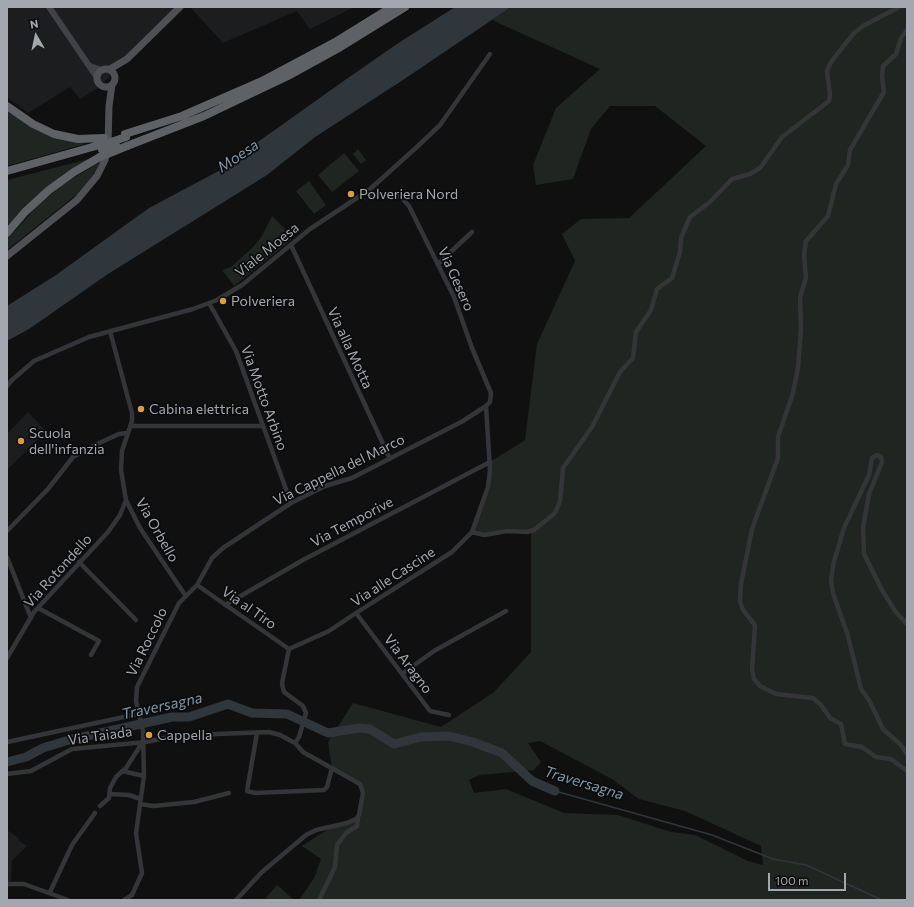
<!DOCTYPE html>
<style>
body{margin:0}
#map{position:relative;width:914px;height:907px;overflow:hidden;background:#101011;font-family:Commissioner,sans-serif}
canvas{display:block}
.frame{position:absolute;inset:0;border:8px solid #a3a8b0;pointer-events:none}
.north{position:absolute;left:16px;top:16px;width:40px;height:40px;-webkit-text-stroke:3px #0b0b0c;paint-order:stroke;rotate:351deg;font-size:11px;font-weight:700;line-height:16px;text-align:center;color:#a3a8b0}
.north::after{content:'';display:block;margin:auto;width:14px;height:18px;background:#a3a8b0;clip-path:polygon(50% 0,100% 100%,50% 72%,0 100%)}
.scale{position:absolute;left:768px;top:873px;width:78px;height:18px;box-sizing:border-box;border:2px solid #a3a8b0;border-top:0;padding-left:5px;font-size:12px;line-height:14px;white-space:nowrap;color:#a3a8b0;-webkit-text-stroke:3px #0b0b0c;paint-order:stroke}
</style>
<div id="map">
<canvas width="914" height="907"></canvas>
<div class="frame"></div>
<div class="north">N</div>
<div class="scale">100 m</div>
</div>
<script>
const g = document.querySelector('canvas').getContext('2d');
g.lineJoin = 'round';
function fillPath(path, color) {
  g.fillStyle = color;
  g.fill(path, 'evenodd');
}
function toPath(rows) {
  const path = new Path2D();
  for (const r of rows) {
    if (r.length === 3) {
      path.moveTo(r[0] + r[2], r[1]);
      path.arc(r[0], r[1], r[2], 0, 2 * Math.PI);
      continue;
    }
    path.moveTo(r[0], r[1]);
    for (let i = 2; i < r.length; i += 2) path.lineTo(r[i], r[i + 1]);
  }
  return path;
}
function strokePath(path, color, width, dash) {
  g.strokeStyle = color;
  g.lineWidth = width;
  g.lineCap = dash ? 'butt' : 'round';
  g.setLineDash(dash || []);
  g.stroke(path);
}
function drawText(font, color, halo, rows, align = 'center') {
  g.font = font + ' Commissioner,sans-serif';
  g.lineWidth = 3.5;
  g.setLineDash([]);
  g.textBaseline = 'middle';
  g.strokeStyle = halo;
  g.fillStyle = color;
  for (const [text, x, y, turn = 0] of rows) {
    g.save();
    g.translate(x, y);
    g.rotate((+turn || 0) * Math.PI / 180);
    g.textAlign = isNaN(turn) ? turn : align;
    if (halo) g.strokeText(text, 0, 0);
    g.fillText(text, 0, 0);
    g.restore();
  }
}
const built = toPath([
 [7,7,180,7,98,88,80,99,70,87,28,113,7,97],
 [190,7,354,7,310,29,297,11,223,43],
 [28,412,46,431,7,470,7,434],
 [7,830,19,838,18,840,27,846,12,861,11,881,7,882]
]);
const green = toPath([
 [511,7,907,7,907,900,299,900,314,878,321,859,302,846,330,828,354,820,361,809,361,786,332,768,328,742,353,703,441,727,494,692,531,652,531,531,507,531,491,535,472,532,488,487,490,462,525,440,537,344,575,261,562,234,581,219,629,218,706,146,655,106,610,106,591,129,573,179,536,185,533,165,556,108,600,69,492,20],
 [540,741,612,779,639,799,685,811,761,846,763,865,748,861,695,835,671,832,618,815,564,813,506,789,474,793,469,780,480,775,534,770,541,762,528,743],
 [7,110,84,143,85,144,7,166],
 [358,149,366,160,361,164,353,154],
 [344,153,359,171,332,192,318,175],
 [96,157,7,229,7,180],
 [99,163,94,174,77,194,7,250,7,240,40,203,65,183],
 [309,181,326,205,314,214,296,191],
 [272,216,291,235,291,240,234,286,222,270,231,267,253,247,262,236],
 [277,885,294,900,264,900]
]);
const water = toPath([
 [455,7,511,7,403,80,315,137,267,175,108,274,29,329,7,341,7,306,56,275,149,208,228,166,248,149,345,80,397,44]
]);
const stream = toPath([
 [555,791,712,835,773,859,806,865,882,900]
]);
const river = toPath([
 [7,762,26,757,43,748,69,740,172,717,189,717,228,704,252,713,287,714,328,733,359,728,370,729,394,744,421,737,449,736,473,742,502,753,532,781,555,791]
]);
const street = toPath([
 [907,30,901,38,896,54,883,66,882,77,884,92,850,150,848,165,836,184,828,216,806,241,804,254,806,278,800,297,801,328,798,368,793,393,778,437,778,458,752,529,741,584,740,601,743,610,755,625,752,670,754,679,760,686,776,694,813,698,821,705,830,718,841,724,845,744,862,747,876,757,891,759,907,771],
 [291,245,390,459],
 [438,264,472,232],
 [209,303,236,351,291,503],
 [110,331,132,413,132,421,122,451,121,470,126,500,140,528,185,595],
 [7,386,12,380,34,361,89,337,193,309,217,300,242,285,310,229,369,190,418,146,440,125,490,54],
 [130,426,263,426],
 [7,531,48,489,73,457,97,444,119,434,127,433],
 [472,532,484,535,507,531,527,532,534,530,555,513,560,501,563,468,592,427,620,372,633,358,636,332,651,310,657,289,672,278,680,252,681,238,690,217,710,202,732,179,750,174,760,168,782,137,829,101,830,94,827,71,831,62,854,33,863,26,899,7],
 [7,557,31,618],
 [79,562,136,620],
 [197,585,289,649],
 [225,605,303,560,490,462],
 [38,608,99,641,91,655],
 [356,613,430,711,449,715],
 [907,624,895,611,882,590,864,554,863,528,869,494,882,462,881,457,877,455,872,458,869,475,844,528,833,565,831,581,833,593,848,636,861,689,870,702,883,729,900,744,907,754],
 [289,649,329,631,356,613,452,552,472,532,488,487,490,470,486,406],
 [7,658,34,612,108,532,120,515,126,500],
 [402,674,434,651,506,611],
 [257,733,247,791,255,793,324,790,327,787,332,768],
 [7,742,138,714],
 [122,771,144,776],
 [7,774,31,771,72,749,146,742,169,737,191,738,216,734,269,732,280,735,295,743,299,737,306,713,303,706,284,692,283,688,282,683,289,649],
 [110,794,129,795,141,799],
 [140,804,153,806,194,802,229,793],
 [100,806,109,798,110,788,116,777,126,768,142,743],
 [7,884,24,884,68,900],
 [50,892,72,845,95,813],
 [124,900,132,895,142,873,136,833,144,776,143,731,136,701,137,687,179,603,197,585,212,558,223,548,291,503,325,486,352,478,463,421,486,406,490,402,491,393,472,348,454,297,409,206,400,196,373,196,369,190],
 [236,900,262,872,306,835,316,830,347,823,356,819,359,815,363,793,360,784,303,752,295,743],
 [319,900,335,867,337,845,346,833,357,826,358,817]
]);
const secondary = toPath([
 [49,7,96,76],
 [90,66,101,70]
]);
const primary = toPath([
 [106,78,9],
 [110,69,127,59,180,7],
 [7,256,77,200,97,176,105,160,108,146,109,106,112,85]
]);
const highway = toPath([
 [7,106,33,124,54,134,78,139,104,138],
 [125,134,182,116,262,81,337,41,392,7],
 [127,146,204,116,288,76,337,49,405,7],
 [7,171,103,144],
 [7,233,25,212,49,190,74,172,100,157]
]);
const highwayBridge = toPath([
 [108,143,126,137],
 [102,150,116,145],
 [100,157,127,146]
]);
const markers = [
 [351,194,4,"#da9c3f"],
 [223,301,4,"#da9c3f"],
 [141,409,4,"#da9c3f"],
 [21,441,4,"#da9c3f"],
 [149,735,4,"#da9c3f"]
];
const poiNames = [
 ["Polveriera Nord",359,194],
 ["Polveriera",231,301],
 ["Cabina elettrica",149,409],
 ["Scuola",29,433],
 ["dell'infanzia",29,449],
 ["Cappella",157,735]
];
const streetNames = [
 ["Viale Moesa",267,250,-39],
 ["Via Gesero",456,279,66],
 ["Via alla Motta",350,348,65],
 ["Via Motto Arbino",264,398,70],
 ["Via Cappella del Marco",339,470,-26],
 ["Via Temporive",352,522,-28],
 ["Via Orbello",157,530,60],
 ["Via Rotondello",58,571,-48],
 ["Via alle Cascine",393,577,-33],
 ["Via al Tiro",249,608,35],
 ["Via Roccolo",147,642,-64],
 ["Via Aragno",408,664,53],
 ["Via Taiada",100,736,-8]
];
const waterNames = [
 ["Moesa",238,156,-34],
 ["Traversagna",162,706,-12],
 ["Traversagna",584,783,17]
];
fillPath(built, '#1c1d1e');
fillPath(green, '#1f2520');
fillPath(water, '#2f373c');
strokePath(stream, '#2f373c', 1.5);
strokePath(river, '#2f373c', 9);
strokePath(street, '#343538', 4.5);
strokePath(secondary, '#404246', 6);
strokePath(primary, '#4e5055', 7);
strokePath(highway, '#5e6166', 8);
strokePath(highwayBridge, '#5e6166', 8);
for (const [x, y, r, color] of markers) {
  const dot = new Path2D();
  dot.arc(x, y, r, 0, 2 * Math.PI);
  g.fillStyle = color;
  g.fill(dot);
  strokePath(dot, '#0b0b0c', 1.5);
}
drawText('14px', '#a3a8b0', '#0b0b0c', poiNames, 'left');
drawText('14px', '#a3a8b0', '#0b0b0c', streetNames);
drawText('italic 15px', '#7e97a8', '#0b0b0c', waterNames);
</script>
